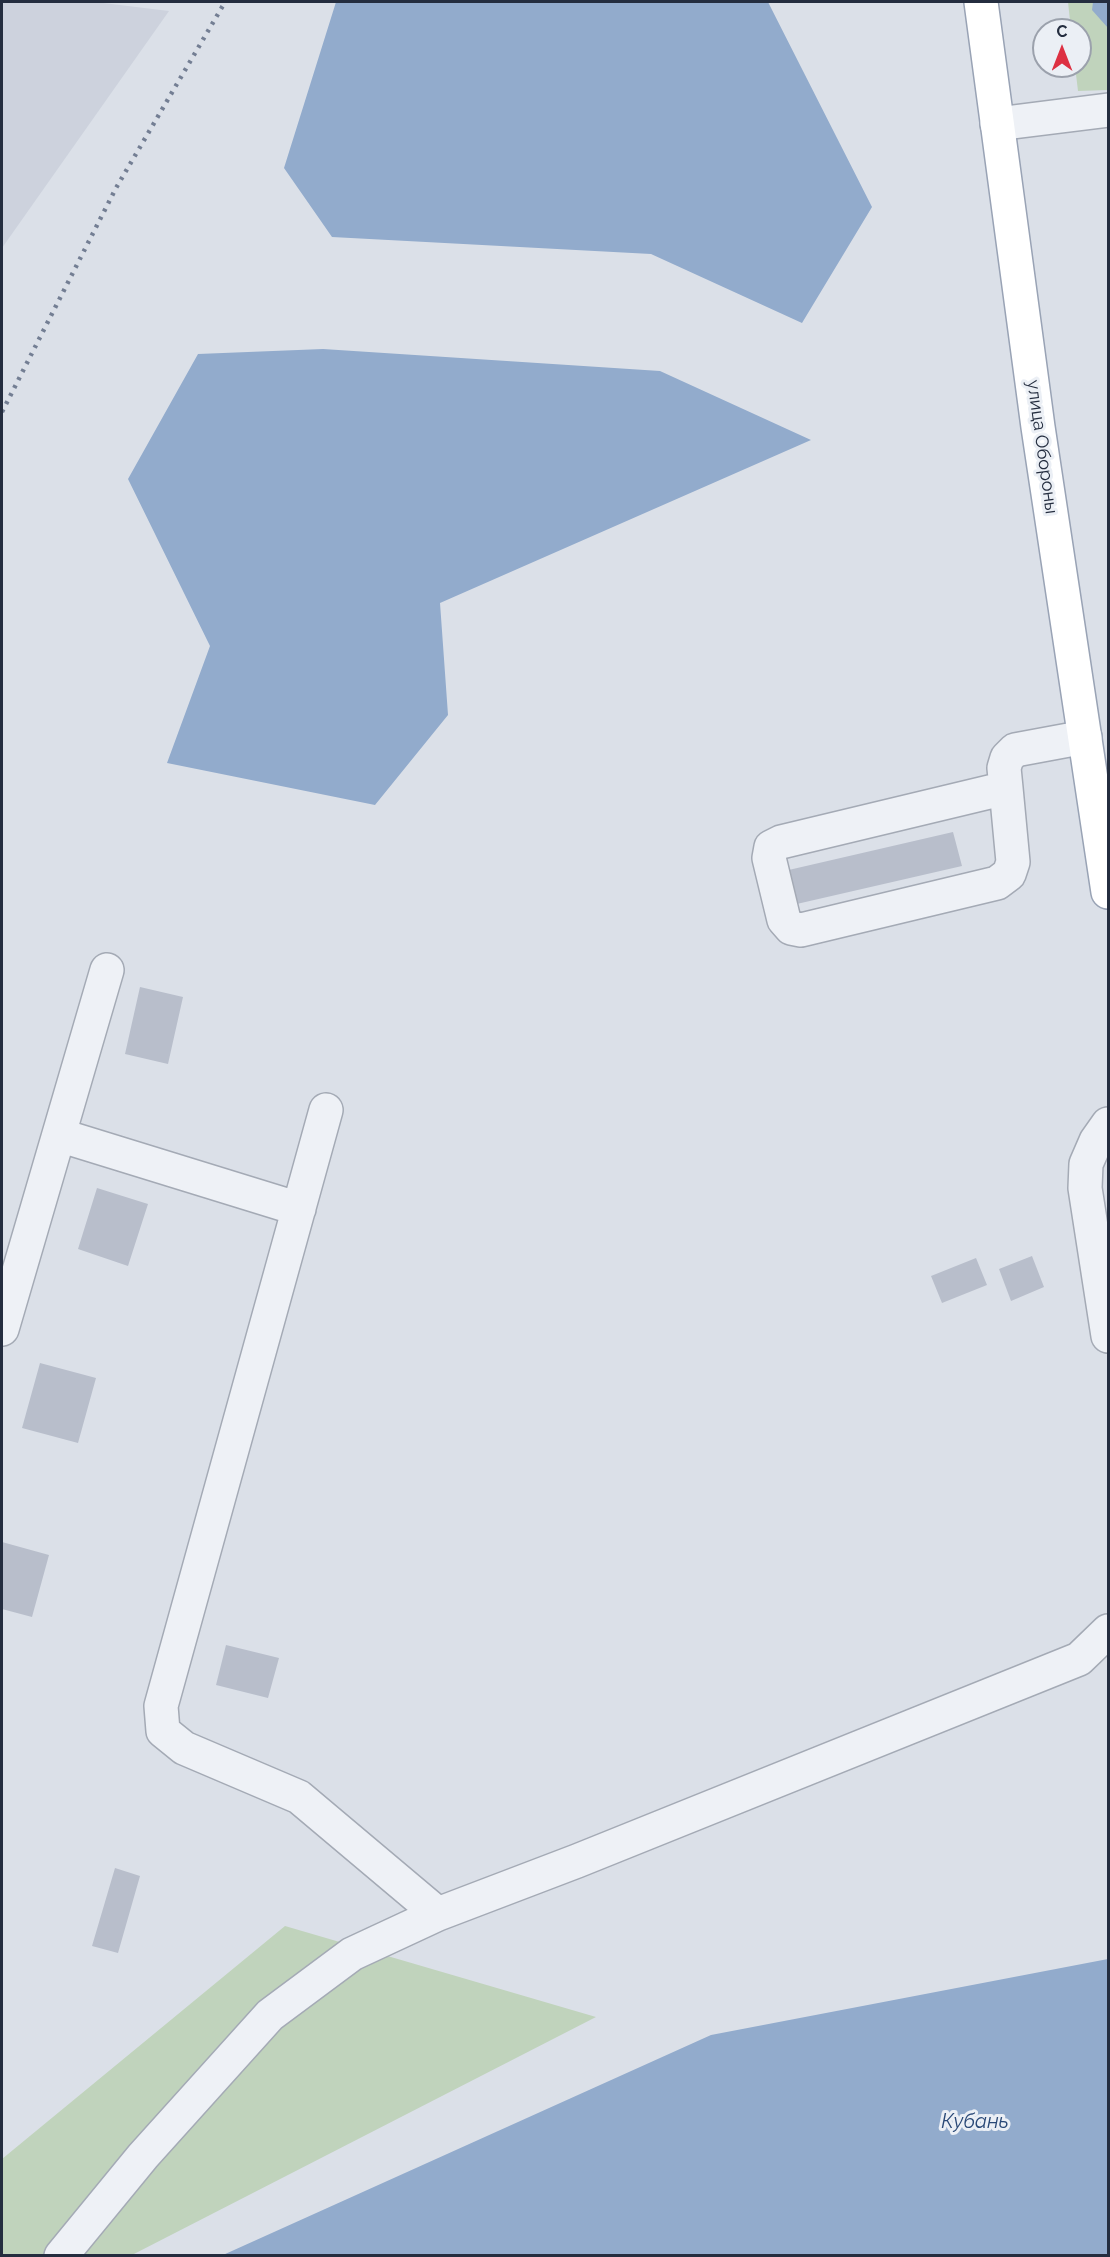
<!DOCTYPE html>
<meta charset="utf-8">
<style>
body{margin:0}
#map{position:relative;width:1110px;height:2257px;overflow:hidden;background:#dbe0e8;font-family:Raleway,sans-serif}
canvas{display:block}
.frame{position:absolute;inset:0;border:3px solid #242d3f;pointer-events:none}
.north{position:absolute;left:1032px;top:18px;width:60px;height:60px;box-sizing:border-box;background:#ebeff5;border:2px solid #9ba1ac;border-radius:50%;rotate:0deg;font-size:16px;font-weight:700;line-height:24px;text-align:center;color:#242d3f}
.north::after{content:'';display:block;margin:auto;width:21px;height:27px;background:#dd3042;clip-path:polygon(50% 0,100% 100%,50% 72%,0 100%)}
</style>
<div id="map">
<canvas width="1110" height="2257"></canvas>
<div class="frame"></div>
<div class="north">С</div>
</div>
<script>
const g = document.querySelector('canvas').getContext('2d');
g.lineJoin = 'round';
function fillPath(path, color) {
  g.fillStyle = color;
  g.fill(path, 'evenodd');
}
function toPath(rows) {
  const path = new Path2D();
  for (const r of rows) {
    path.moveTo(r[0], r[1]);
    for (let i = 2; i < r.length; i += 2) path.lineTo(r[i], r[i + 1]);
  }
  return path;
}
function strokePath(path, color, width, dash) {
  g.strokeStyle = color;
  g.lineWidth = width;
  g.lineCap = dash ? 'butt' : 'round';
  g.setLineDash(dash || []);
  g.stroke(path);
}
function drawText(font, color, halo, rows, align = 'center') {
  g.font = font + ' Raleway,sans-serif';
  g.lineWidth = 6;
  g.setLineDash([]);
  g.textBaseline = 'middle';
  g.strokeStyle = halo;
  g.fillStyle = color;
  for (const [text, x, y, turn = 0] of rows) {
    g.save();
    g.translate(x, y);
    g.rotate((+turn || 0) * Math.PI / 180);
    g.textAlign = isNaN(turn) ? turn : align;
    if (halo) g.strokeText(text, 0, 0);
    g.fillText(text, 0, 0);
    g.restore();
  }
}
const built = toPath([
 [2,2,95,2,169,11,2,248]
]);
const green = toPath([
 [1068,2,1108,2,1108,90,1078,91,1075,66,1080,66,1080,30,1071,30],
 [285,1926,596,2017,132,2255,2,2256,2,2159]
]);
const water = toPath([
 [336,2,768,2,872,207,802,323,651,254,332,237,284,168],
 [1093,2,1108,2,1108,28,1092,10],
 [323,349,660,371,811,440,440,603,448,715,375,805,167,763,210,646,128,479,198,354],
 [1108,1959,1108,2255,223,2255,711,2035]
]);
const building = toPath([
 [953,832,962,866,788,906,780,872],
 [140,987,183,997,168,1064,125,1054],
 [97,1188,148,1204,128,1266,78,1249],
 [1032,1256,1044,1287,1011,1301,999,1269],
 [976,1258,987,1285,942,1303,931,1276],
 [40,1363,96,1378,78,1443,22,1428],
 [2,1542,49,1555,32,1617,2,1609],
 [226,1645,279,1658,268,1698,216,1685],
 [115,1868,140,1876,118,1953,92,1946]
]);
const minor = toPath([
 [997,124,1108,110],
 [1006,788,781,842,771,847,769,858,784,920,791,928,801,930,997,883,1009,874,1013,862,1006,788,1004,768,1007,758,1015,750,1085,737],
 [326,1110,161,1706,163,1731,184,1748,299,1797,438,1914],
 [1108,1124,1096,1141,1086,1164,1085,1188,1108,1336],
 [59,1135,299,1209],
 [2,1329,107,970],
 [61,2256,143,2156,270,2015,352,1954,438,1914,577,1861,1079,1659,1108,1631]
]);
const major = toPath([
 [981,2,1038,427,1108,892]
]);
const rail = toPath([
 [2,412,116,188,225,2]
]);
const streetNames = [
 ["улица Обороны",1042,447,82]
];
const waterNames = [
 ["Кубань",975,2122]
];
fillPath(built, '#cdd2dd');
fillPath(green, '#c0d3bc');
fillPath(water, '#92abcc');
fillPath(building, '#b8becb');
strokePath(minor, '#a4aab5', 36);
strokePath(major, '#99a3b5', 36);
strokePath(minor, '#eef1f6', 33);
strokePath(major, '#fff', 33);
strokePath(rail, '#737e93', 4.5, [3, 6]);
drawText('18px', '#242d3f', '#ebeff5', streetNames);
drawText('italic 20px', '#2a4977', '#ebeff5', waterNames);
</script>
